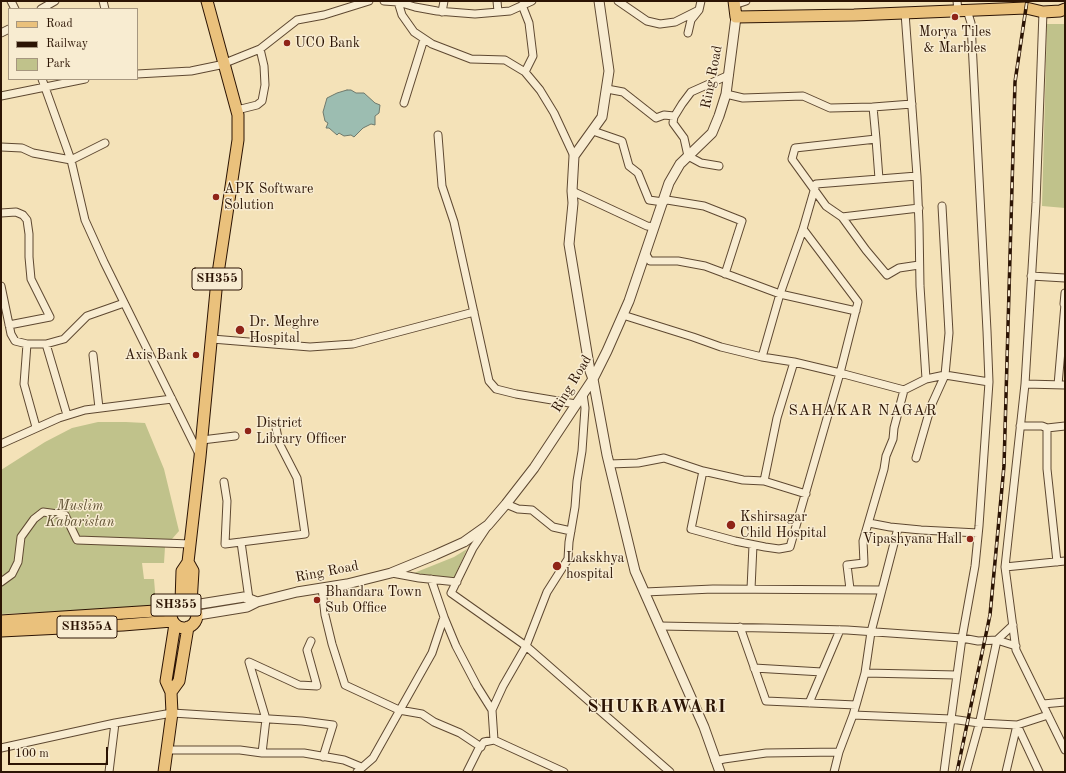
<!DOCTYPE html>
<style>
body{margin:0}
#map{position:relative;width:1066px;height:773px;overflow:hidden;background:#f4e2b8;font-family:"Old Standard TT",serif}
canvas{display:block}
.frame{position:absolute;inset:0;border:2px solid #2c1404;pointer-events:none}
.legend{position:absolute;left:8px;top:8px;width:130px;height:72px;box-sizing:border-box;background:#f8ecd1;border:1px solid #a6967f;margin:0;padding:5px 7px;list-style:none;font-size:12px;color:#2c1404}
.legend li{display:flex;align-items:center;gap:8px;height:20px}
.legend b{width:20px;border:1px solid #a6967f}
.scale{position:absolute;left:8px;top:747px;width:100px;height:18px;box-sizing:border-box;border:2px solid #2c1404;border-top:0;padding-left:5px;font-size:12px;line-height:14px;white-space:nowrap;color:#2c1404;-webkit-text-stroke:3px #f8ecd1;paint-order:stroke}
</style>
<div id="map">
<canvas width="1066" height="773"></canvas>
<div class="frame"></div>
<ul class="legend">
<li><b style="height:5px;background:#eac17c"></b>Road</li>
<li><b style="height:5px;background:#2c1404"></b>Railway</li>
<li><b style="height:11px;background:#c0c28b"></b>Park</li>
</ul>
<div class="scale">100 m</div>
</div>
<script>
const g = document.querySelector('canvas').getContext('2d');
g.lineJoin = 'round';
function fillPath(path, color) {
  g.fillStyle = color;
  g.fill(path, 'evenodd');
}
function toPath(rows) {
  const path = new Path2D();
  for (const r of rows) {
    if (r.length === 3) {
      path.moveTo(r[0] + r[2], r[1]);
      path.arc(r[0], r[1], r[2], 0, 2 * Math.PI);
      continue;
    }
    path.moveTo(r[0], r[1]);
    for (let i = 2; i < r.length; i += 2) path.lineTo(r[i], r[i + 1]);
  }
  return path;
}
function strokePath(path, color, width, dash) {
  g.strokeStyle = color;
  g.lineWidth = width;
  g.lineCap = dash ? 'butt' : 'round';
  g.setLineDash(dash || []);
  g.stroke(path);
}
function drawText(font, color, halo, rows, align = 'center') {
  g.font = font + ' "Old Standard TT",serif';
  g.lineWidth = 3;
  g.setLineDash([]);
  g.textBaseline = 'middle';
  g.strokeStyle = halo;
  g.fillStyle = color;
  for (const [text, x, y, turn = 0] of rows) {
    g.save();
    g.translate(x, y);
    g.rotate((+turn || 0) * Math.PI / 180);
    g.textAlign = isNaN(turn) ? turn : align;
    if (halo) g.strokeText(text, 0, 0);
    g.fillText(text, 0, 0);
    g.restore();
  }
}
const green = toPath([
 [1047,24,1065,24,1065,208,1042,206],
 [98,422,126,422,145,423,164,469,179,531,165,547,164,563,142,563,144,579,154,579,156,604,140,608,1,614,1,470,45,442,72,428],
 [467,549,454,578,414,573,454,557]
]);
const water = toPath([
 [347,90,351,90,356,93,364,93,375,103,380,105,379,113,375,116,375,125,371,124,363,128,354,137,351,135,344,136,339,133,337,135,329,128,326,128,328,123,325,121,323,112,327,98,337,93,347,90]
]);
const minor = toPath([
 [11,1,15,9],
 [103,1,105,9],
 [384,1,398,2,415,7,437,11,475,14,510,11,532,1],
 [497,1,498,12],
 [618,1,647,21,660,24,675,22,699,10,691,20,688,33],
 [957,1,958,11],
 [398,2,402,15,414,32,432,44,471,59,505,60,525,72,540,90,554,113,574,156],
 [522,5,529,23,533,56,525,72],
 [734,5,746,1],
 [41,9,55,1],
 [699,10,701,1],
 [442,12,444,1],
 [1043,12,1036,203,1025,384,1005,567,1016,650,1065,750],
 [905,13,917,176,919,224,920,286,926,379],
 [1,33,9,29],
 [137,74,191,71,220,65,260,49,297,20,324,15,369,1],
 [42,79,71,160,85,220,104,262,200,456],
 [607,89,623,92,656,118,664,115,674,116,673,123,684,138,688,156,701,163,719,166],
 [726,94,743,98,803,96,830,108,873,107],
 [1,96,85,79],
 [404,103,424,39],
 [912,104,873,107,876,139,795,148,792,159,826,206,842,217,866,250,887,275,899,268,919,265],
 [237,110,257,105,262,101,265,85,264,66,260,49],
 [674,117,682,104,691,92,729,75],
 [593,131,622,141,629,166,638,173,649,200,663,202,667,200,704,206,742,221,725,274],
 [438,135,442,186,454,222,489,381,496,389,516,394,576,404],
 [876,139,879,179],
 [1,147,22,148,33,153,71,160,105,143],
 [572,191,647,226,654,227],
 [1,213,16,212,23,215,27,220,29,234,29,257,31,279,50,317,9,325],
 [842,217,919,208],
 [803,229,858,302,840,373,794,362,762,357,780,294,803,229],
 [803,229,816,184,917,176],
 [645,253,650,261,678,261,705,266,780,294,856,311],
 [1031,276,1065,278],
 [1,286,11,334,15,341,27,344,46,344,64,339,87,316,124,303],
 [1064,304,1065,293],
 [623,314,626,316,693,337,721,347,762,357],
 [212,339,310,347,353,344,474,312],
 [27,344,24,384,36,427],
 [46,344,67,415],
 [93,355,99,408],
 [1025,384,1065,385],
 [1058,385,1065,304],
 [1020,426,1042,426,1047,428,1065,426],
 [1047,428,1047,469,1057,562],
 [202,440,235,436],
 [1,444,59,418,85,410,172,399],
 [916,458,931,406,945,375,949,333,942,206],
 [609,464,638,463,664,458,703,471,691,529,735,541,765,547,779,549,790,547,840,373,904,390,926,379,945,375,989,382],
 [703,471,743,480,764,481,806,494],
 [764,481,777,418,794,362],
 [224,482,227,501,225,544,241,542],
 [506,504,518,509,532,510,553,527,571,531],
 [869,523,890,527,921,530,978,533],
 [487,527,473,548,451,593,526,646,670,772],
 [1005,567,1065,561],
 [392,573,419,578,457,582],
 [431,579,444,617],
 [1,582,12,574,18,562,21,537,34,519,43,512,65,515,77,540,191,544],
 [322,588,325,615,332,644,345,685,399,710,422,714,434,722,460,733,481,747],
 [751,589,753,545],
 [850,589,847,565,864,563,863,541,884,469,886,456,893,439,894,428,904,390],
 [645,592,713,589,882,590],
 [249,599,241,542,305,534,297,478,279,443,276,428],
 [1013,625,997,640,1016,646],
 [660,626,766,628,847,630,962,638,978,641,997,640,979,725,966,772],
 [740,627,766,701,856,705,853,715,951,719,962,638,975,566,979,526,989,382,987,331,971,23,967,10],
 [754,668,822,672],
 [865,673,871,632,898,528],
 [809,703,840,630],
 [1043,704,1065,702],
 [856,705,865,673,957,675],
 [494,740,564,772],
 [1,748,115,723,172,713,302,721,333,725,323,757],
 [167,750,240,750,262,753,304,753,344,760,361,767],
 [262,753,266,719,249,662,299,685,317,686,307,650,311,641],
 [715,761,724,759,766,753,839,752],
 [109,772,115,723],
 [357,772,373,758,432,653,444,617,456,646,477,686,492,710,503,686,526,646,547,592,568,559,569,542,575,507,577,481,582,451,585,408,583,394],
 [467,772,478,750,484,742,494,740,492,710],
 [834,772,839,752,853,715],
 [944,772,951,719,979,723,1017,725,1048,715],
 [1006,772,1017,725,1039,772]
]);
const tertiary = toPath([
 [599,1,609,71,602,117,574,156,572,191,573,203,569,244,590,371,593,379,607,455,635,571,704,727,720,772],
 [194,605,244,597,257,602],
 [198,615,247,607,257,602,297,592,347,584,391,573,435,555,464,542,488,525,506,504,534,468,593,379,607,351,629,301,669,183,680,164,712,133,719,116,726,94,736,17]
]);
const primary = toPath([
 [188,562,193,571,191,603],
 [184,615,13],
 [181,602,182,571,188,562,200,457,217,280,238,140,238,115,207,1],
 [1,621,171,610],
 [1,631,123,625,172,621],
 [171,692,179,681,188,627],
 [164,772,172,713,171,692,166,681,175,624]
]);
const trunk = toPath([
 [734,1,736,17,854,15,1026,8,1043,12,1060,11,1065,9]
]);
const rail = toPath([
 [957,772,990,615,1004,466,1015,82,1027,1]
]);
const markers = [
 [955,17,4,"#8f2418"],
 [287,43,4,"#8f2418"],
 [216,197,4,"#8f2418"],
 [240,330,5,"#8f2418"],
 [196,355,4,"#8f2418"],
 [248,431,4,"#8f2418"],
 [731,525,5,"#8f2418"],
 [970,539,4,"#8f2418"],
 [557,566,5,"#8f2418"],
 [317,600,4,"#8f2418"]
];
const shields = [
 [217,279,50],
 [176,605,50],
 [87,627,60]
];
const shieldNames = [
 ["SH355",217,279],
 ["SH355",176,605],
 ["SH355A",87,627]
];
const poiNames = [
 ["Morya Tiles",955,32,"center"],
 ["& Marbles",955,48,"center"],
 ["UCO Bank",295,43],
 ["APK Software",224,189],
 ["Solution",224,205],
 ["Dr. Meghre",249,322],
 ["Hospital",249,338],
 ["Axis Bank",188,355,"right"],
 ["District",256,423],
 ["Library Officer",256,439],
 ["Kshirsagar",740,517],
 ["Child Hospital",740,533],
 ["Vipashyana Hall",962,539,"right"],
 ["Lakskhya",566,558],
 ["hospital",566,574],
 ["Bhandara Town",325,592],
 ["Sub Office",325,608]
];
const streetNames = [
 ["Ring Road",712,77,-79],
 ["Ring Road",572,384,-59],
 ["Ring Road",327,572,-11]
];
const parkNames = [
 ["Muslim",80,506],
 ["Kabaristan",80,522]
];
const neighbourhoodNames = [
 ["SAHAKAR NAGAR",863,411]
];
const districtNames = [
 ["SHUKRAWARI",657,707]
];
fillPath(green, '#c0c28b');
fillPath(water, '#9cbdb1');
strokePath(water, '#6f796c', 1);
strokePath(minor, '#5e4831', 9);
strokePath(tertiary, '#5e4831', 11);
strokePath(primary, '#2c1404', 13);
strokePath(trunk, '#2c1404', 13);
strokePath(minor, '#f8ecd1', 7);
strokePath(tertiary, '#f8ecd1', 9);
strokePath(primary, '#eac17c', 11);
strokePath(trunk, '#eac17c', 11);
strokePath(rail, '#2c1404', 3.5);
strokePath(rail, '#f8ecd1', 2, [6]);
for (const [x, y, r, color] of markers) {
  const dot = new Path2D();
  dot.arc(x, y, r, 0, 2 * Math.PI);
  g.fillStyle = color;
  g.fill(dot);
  strokePath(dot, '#f8ecd1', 1.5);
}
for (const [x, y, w] of shields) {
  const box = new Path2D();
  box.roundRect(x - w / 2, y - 11, w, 22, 3);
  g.fillStyle = '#f8ecd1';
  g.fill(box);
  strokePath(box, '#2c1404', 1);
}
drawText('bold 13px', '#2c1404', null, shieldNames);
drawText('14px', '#2c1404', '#f8ecd1', poiNames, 'left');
drawText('14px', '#2c1404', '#f8ecd1', streetNames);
drawText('italic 14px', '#605133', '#f8ecd1', parkNames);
g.letterSpacing = '1px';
drawText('15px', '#2c1404', '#f8ecd1', neighbourhoodNames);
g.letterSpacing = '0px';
g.letterSpacing = '1px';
drawText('bold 18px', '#2c1404', '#f8ecd1', districtNames);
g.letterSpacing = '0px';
</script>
